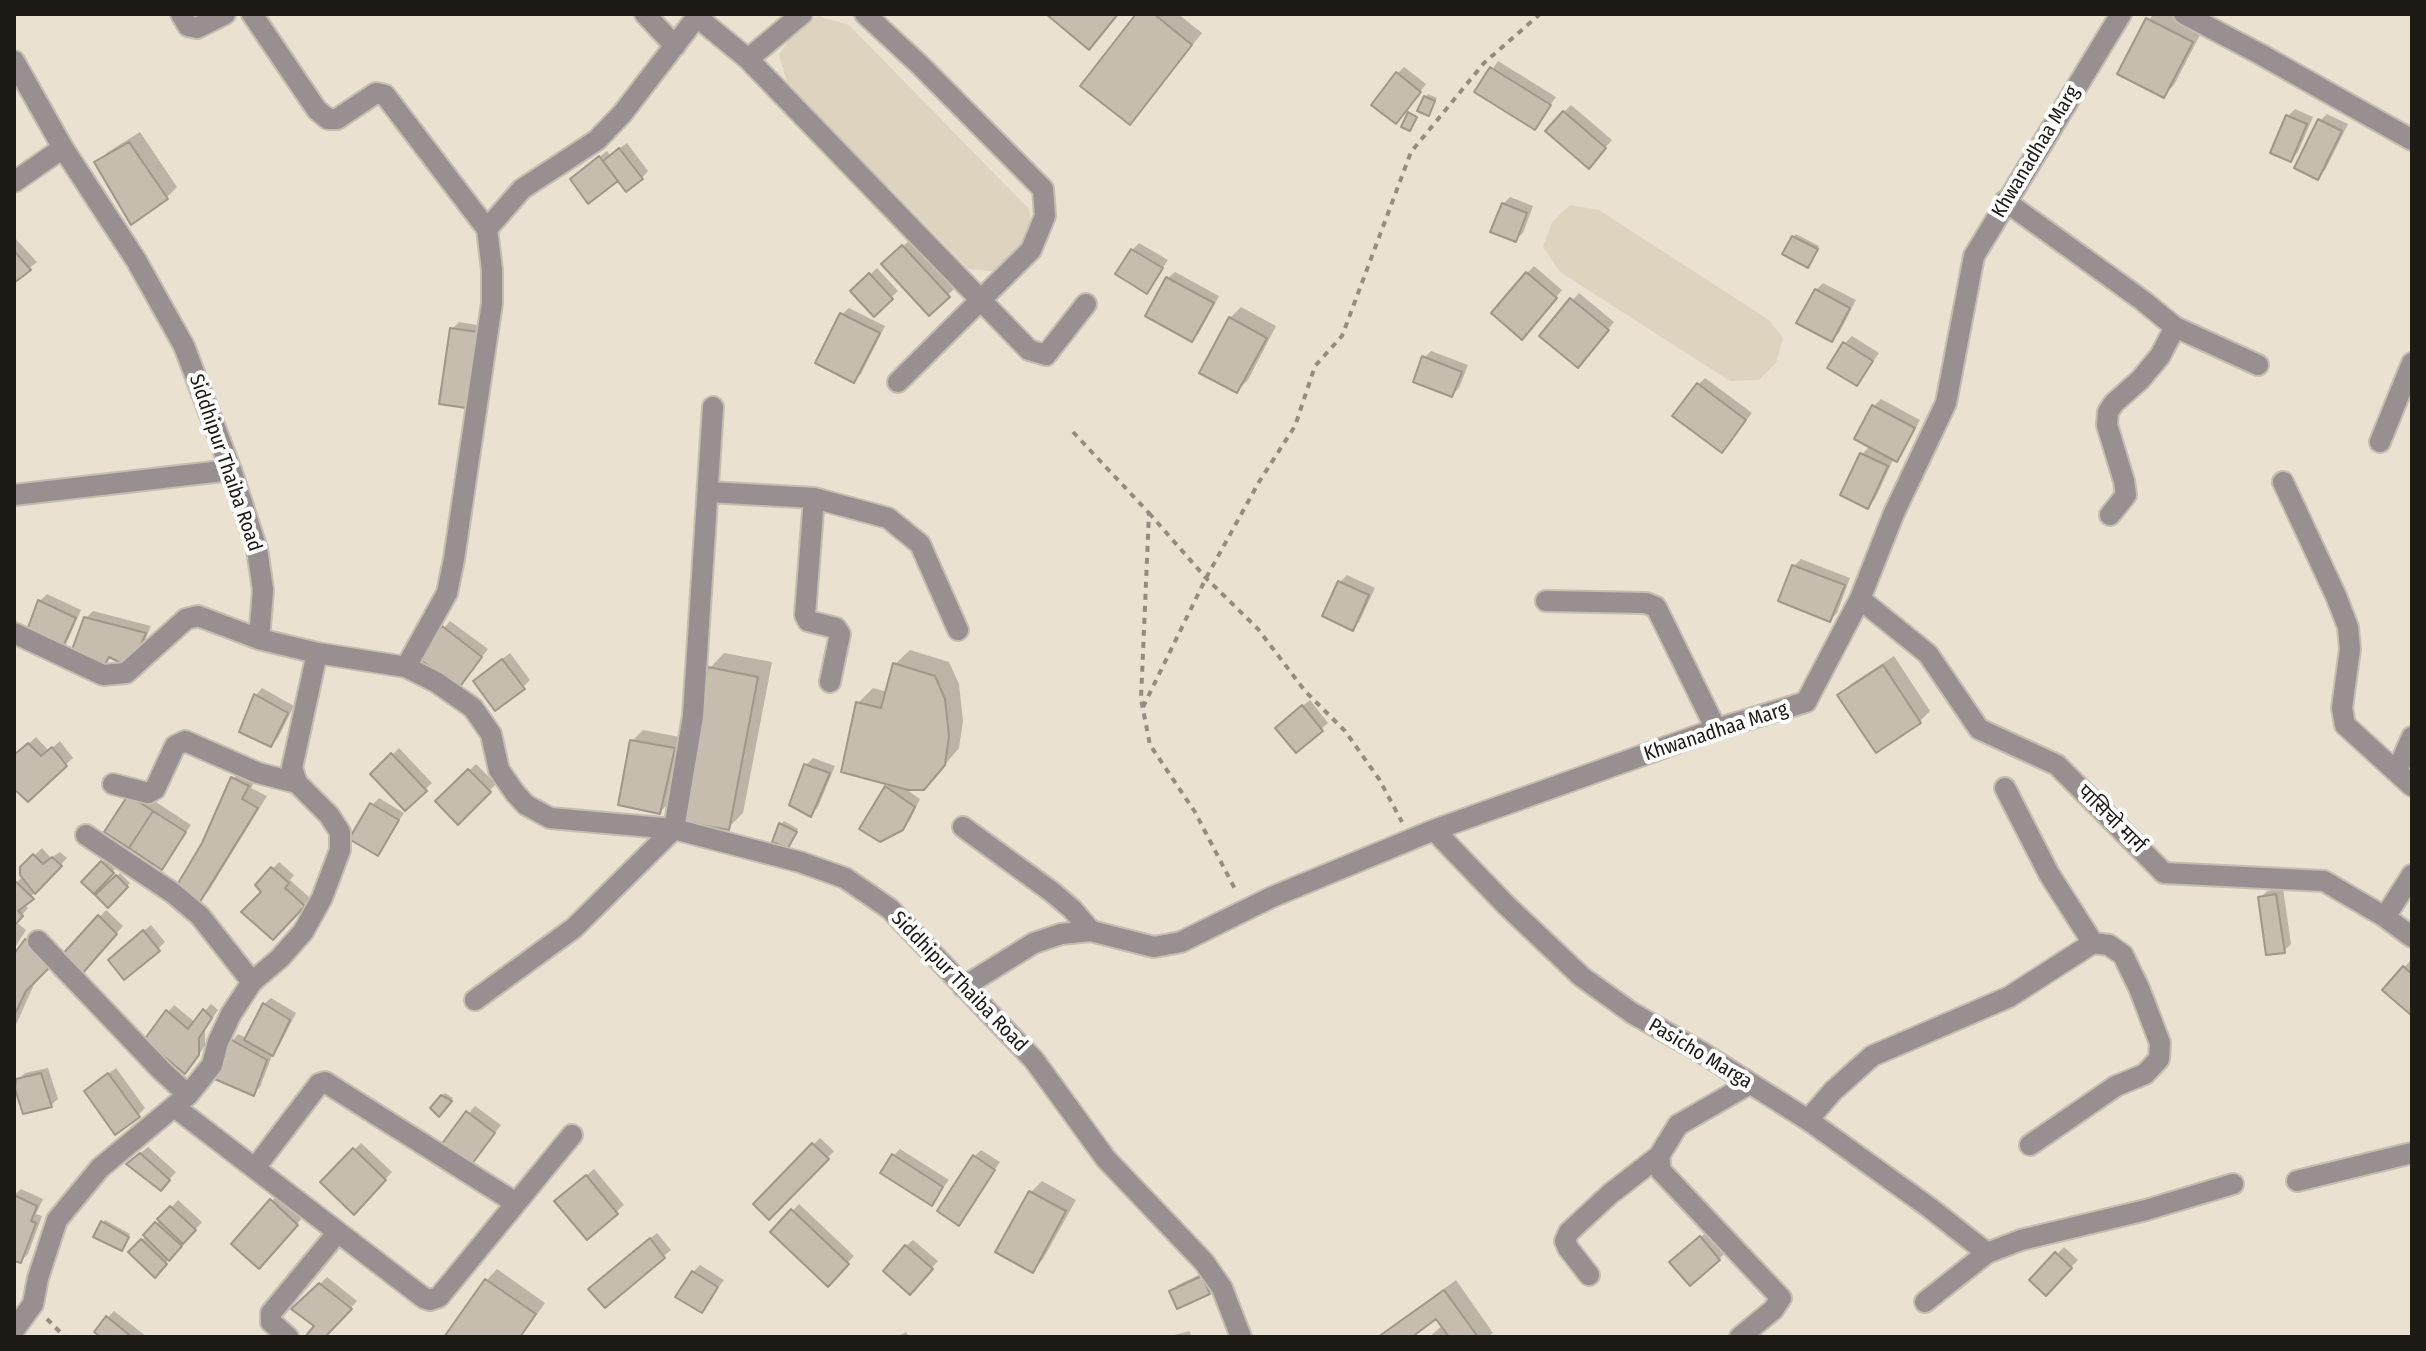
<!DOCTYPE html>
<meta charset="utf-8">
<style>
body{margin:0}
#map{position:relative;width:2426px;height:1351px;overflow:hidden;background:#eae1d1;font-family:"Fira Sans Condensed",sans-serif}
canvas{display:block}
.frame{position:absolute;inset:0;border:16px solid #1d1914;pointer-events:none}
</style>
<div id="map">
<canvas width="2426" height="1351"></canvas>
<div class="frame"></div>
</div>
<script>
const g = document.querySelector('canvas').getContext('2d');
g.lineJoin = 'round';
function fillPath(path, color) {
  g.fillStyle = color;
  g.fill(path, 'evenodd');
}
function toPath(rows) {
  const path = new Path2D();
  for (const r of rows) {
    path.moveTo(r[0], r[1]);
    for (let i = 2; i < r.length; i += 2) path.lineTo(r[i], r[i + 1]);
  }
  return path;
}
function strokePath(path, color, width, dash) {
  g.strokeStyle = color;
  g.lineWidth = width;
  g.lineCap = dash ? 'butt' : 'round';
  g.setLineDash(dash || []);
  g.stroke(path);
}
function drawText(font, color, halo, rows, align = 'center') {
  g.font = font + ' "Fira Sans Condensed","Noto Sans Devanagari",sans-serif';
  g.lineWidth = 8;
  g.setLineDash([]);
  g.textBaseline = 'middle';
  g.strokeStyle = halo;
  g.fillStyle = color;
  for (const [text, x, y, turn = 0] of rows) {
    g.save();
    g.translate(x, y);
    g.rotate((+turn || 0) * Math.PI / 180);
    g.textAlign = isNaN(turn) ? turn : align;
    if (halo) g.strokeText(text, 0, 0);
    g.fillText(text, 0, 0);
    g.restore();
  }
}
const industrial = toPath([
 [818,16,849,25,1029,209,1033,234,1001,272,969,269,788,85,779,55,797,27],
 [1570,205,1599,210,1769,320,1783,338,1776,363,1759,380,1730,381,1560,272,1543,247,1552,222]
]);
const shadow = toPath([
 [1139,14,1178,14,1202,33,1140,111],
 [2153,14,2170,14,2202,31,2174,85,2163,96,2119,73],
 [1498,61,1556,97,1534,128,1477,92],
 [1404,67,1426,84,1402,115,1398,73],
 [1428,94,1437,98,1428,114,1426,97],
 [1571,105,1612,140,1595,159,1564,112],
 [2295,109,2313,117,2298,152,2291,159,2288,116],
 [2327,114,2348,124,2325,170,2318,177,2320,121],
 [140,132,177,187,166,198,97,163,108,152],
 [627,143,648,171,642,178,618,178,579,173,607,151,610,155],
 [1510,197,1533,206,1523,233,1516,239,1503,204],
 [1796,234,1819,246,1810,263,1794,237],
 [14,237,37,262,14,281],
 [910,240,955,288,929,313,883,264],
 [1139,243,1168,260,1147,291,1132,250],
 [1534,266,1562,290,1528,330,1527,273],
 [877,268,898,291,874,314,853,291],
 [1175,272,1219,296,1199,333,1192,340,1168,278],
 [1823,283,1856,300,1839,333,1832,340,1799,322,1816,290],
 [1579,293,1614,322,1584,358,1542,336],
 [1241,307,1276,326,1248,380,1237,391,1230,318],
 [849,308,885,326,861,374,854,381,842,314],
 [459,322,483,326,472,399,465,406,452,329],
 [1852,336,1879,353,1857,384,1845,343],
 [1431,351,1468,365,1459,388,1452,395,1424,358],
 [1705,378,1752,413,1729,443,1698,385],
 [1881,399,1920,420,1903,452,1896,459,1894,458,1875,499,1868,506,1862,454,1871,445,1857,438,1874,406],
 [1801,559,1850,578,1837,613,1830,620,1794,566],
 [1347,575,1375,588,1359,622,1352,628,1340,582],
 [47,594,81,610,67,642,60,649,28,635,40,601],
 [93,611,151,626,137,659,111,656,102,667,86,618],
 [450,621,488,649,465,679,444,628],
 [910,650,949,662,959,684,963,721,959,748,938,773,903,787,920,799,910,820,902,828,886,788,891,783,858,703,873,688,888,692,895,664],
 [510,653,530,680,523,687,482,674],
 [724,653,772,662,743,813,728,828,710,668],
 [1894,656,1930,711,1920,721,1840,695,1851,684],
 [262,688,294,706,278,738,271,745,256,695],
 [1310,700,1328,723,1321,729,1284,721],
 [643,730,685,738,671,801,660,812,632,741],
 [36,737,49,751,60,741,73,758,28,800,14,787,14,757],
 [399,748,432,783,405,808,373,774],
 [813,758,835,766,818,807,811,814,806,765],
 [476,764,496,784,458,822,438,801],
 [244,768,258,775,251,788,267,796,208,892,198,902,204,844,233,779],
 [136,789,191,825,162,867,107,832],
 [379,798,404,813,377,854,372,805],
 [784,821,798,829,791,842,781,824],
 [42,848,51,858,60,852,67,858,24,904,28,908,16,922,26,930,14,949,14,885,23,876,22,868],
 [105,860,115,869,94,891,84,882],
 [279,862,294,875,290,880,310,898,273,937,264,892,257,885],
 [120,873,130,883,108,905,98,895],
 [2283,888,2291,944,2284,951,2260,898,2267,891],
 [106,910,123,926,88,966,64,956],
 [151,925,165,942,158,949,117,953],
 [37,929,63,951,37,978,14,1029,14,956],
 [2411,960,2412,1011,2411,1012,2385,989],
 [271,998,296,1013,279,1046,273,1053,260,1087,253,1094,232,1041,238,1034,247,1038,264,1004],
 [211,1004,218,1010,205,1029,205,1046,191,1065,168,1012,174,1005,195,1022],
 [48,1068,58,1099,51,1105,18,1080,25,1073],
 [116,1068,145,1108,138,1115,86,1091],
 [445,1093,453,1098,439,1114,442,1096],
 [475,1106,501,1125,475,1159,441,1148],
 [820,1138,834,1151,769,1218,755,1204],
 [361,1143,392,1172,354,1212,323,1182],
 [148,1147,176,1172,167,1182,136,1157],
 [900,1149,949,1180,931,1203,893,1156],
 [981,1150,1000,1162,959,1223,974,1157],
 [594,1169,624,1205,587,1237,564,1194],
 [1042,1181,1076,1200,1043,1259,1033,1270,998,1251,1031,1192],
 [21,1189,43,1199,36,1214,42,1216,28,1254,21,1261,14,1258,14,1195],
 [278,1194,303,1217,265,1259,272,1201],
 [178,1200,202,1222,161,1268,131,1252],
 [799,1204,854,1256,828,1284,773,1232],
 [105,1220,130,1234,124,1246,103,1223],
 [1708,1231,1726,1252,1719,1259,1679,1255],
 [657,1233,671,1250,664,1256,598,1282],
 [913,1240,938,1261,916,1286,906,1246],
 [2064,1247,2078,1260,2046,1293,2032,1280],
 [700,1265,724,1280,701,1311,693,1272],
 [497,1269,545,1303,521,1337,447,1337,487,1280],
 [1209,1270,1216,1285,1209,1292,1171,1292,1178,1285],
 [327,1277,357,1301,323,1337,308,1337,317,1326,295,1309],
 [1456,1280,1493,1333,1488,1337,1429,1337,1443,1325,1437,1316,1408,1337,1377,1337],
 [114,1311,147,1337,104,1337,107,1318],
 [1190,1331,1191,1337,1169,1337,1170,1336],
 [906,1332,909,1337,896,1337]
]);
const building = toPath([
 [1046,14,1118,14,1089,50,1046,14],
 [1136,14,1154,14,1192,45,1130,125,1080,86,1136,14],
 [2146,18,2193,42,2164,98,2117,74,2146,18],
 [1490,67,1551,105,1535,130,1474,92,1490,67],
 [1396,72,1421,92,1396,124,1371,105,1396,72],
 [1424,96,1435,101,1429,116,1417,111,1424,96],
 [1563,111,1606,148,1589,169,1545,131,1563,111],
 [1408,112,1417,117,1410,131,1401,127,1408,112],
 [2286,115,2307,124,2291,162,2270,153,2286,115],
 [2318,119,2342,131,2318,180,2294,168,2318,119],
 [129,142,168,199,131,225,94,162,129,142],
 [619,148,643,179,626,192,603,161,619,148],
 [599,156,618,181,588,204,570,179,599,156],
 [1502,203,1527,213,1516,242,1490,232,1502,203],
 [1792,236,1818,249,1808,268,1782,254,1792,236],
 [902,245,950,297,929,316,881,264,902,245],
 [1131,249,1163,268,1147,294,1115,274,1131,249],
 [14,251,31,270,14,283,14,251],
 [1526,272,1557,298,1522,340,1491,313,1526,272],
 [869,273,893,299,874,317,850,291,869,273],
 [1166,277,1214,303,1192,342,1145,316,1166,277],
 [1815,289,1850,308,1832,342,1796,323,1815,289],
 [1570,298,1609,330,1578,368,1539,336,1570,298],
 [840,313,880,333,854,383,815,363,840,313],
 [1229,317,1267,338,1237,393,1199,373,1229,317],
 [450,328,478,332,466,408,439,404,450,328],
 [1843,342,1873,361,1857,386,1827,368,1843,342],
 [1422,356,1462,372,1452,397,1413,382,1422,356],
 [1697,383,1746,420,1722,453,1672,416,1697,383],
 [1872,405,1915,428,1897,462,1854,439,1872,405],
 [1860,453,1888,466,1868,509,1840,495,1860,453],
 [1792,565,1845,585,1830,622,1778,601,1792,565],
 [1338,581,1369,595,1353,631,1322,616,1338,581],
 [38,600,76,618,61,651,25,636,38,600],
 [84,617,146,633,131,668,109,657,102,670,70,655,84,617],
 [442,626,482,657,459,688,418,658,442,626],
 [502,659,525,689,495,711,473,681,502,659],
 [893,663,935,676,945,699,949,736,945,765,924,790,908,790,841,772,856,702,881,708,893,663],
 [1883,665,1921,723,1876,753,1837,695,1883,665],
 [708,667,758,677,729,830,679,821,708,667],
 [254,694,288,713,271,747,239,732,254,694],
 [1302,705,1323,731,1296,753,1275,728,1302,705],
 [630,740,675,748,660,814,618,805,630,740],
 [28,743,41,756,52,747,67,766,28,802,14,789,14,755,28,743],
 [391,753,427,791,405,811,370,774,391,753],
 [804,764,830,773,811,817,789,805,804,764],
 [468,769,491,792,458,825,435,801,468,769],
 [231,777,249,786,242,799,258,808,198,905,177,885,202,843,231,777],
 [885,786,915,807,903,830,880,842,859,829,885,786],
 [128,795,153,811,129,848,104,832,128,795],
 [370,803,399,820,378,856,349,839,370,803],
 [153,811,186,832,162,870,129,848,153,811],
 [779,823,797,832,788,848,772,842,779,823],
 [33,854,43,864,52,857,62,866,35,894,20,875,20,867,33,854],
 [101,861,114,873,94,894,81,882,101,861],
 [271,867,289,883,285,888,305,906,273,940,241,912,261,892,255,885,271,867],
 [116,875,128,887,108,908,95,895,116,875],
 [15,881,34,899,18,911,23,916,14,926,15,881],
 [2276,894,2285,953,2266,955,2258,897,2276,894],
 [98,915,117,934,81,975,61,956,98,915],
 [143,930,160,951,124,980,108,960,143,930],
 [25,939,54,963,26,991,14,1016,14,954,25,939],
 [2403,966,2412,974,2411,1015,2382,990,2403,966],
 [263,1003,290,1020,273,1056,244,1040,263,1003],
 [203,1009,212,1018,199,1038,199,1055,185,1074,144,1040,166,1010,188,1029,203,1009],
 [230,1039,267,1060,254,1096,210,1077,230,1039],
 [41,1073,52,1107,23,1114,15,1089,16,1079,41,1073],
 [108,1073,140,1117,115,1135,84,1091,108,1073],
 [441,1095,452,1101,439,1117,430,1108,441,1095],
 [466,1111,495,1133,469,1168,438,1149,466,1111],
 [812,1143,829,1159,769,1220,753,1204,812,1143],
 [353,1148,386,1180,354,1215,320,1182,353,1148],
 [140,1153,170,1180,161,1191,126,1164,140,1153],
 [892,1154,943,1187,932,1206,880,1173,892,1154],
 [973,1155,995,1170,959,1226,937,1211,973,1155],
 [586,1175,618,1214,587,1240,554,1201,586,1175],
 [1029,1191,1066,1211,1033,1273,995,1252,1029,1191],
 [14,1195,37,1206,31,1221,36,1223,21,1263,14,1261,14,1195],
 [270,1199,298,1225,259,1269,231,1244,270,1199],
 [170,1206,196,1230,183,1244,157,1219,170,1206],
 [791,1209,849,1264,828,1287,770,1232,791,1209],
 [101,1221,129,1237,122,1251,93,1237,101,1221],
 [155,1222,182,1246,169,1261,143,1235,155,1222],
 [1700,1236,1720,1260,1690,1286,1669,1262,1700,1236],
 [650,1238,665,1258,605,1308,588,1289,650,1238],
 [141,1239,167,1264,155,1278,128,1252,141,1239],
 [905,1245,933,1269,910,1295,883,1271,905,1245],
 [2055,1252,2072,1268,2046,1296,2029,1280,2055,1252],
 [692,1271,718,1287,702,1313,675,1297,692,1271],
 [1202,1276,1210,1294,1177,1309,1169,1291,1202,1276],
 [485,1279,536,1314,520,1337,444,1337,485,1279],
 [319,1283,352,1309,325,1337,305,1337,314,1326,291,1309,319,1283],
 [1444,1290,1478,1337,1449,1337,1436,1319,1412,1337,1378,1337,1444,1290],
 [106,1316,132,1337,101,1337,94,1332,106,1316]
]);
const path = toPath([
 [1073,432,1149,513,1141,699,1150,745,1195,812,1236,891],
 [1149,513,1206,578,1258,629,1305,691,1345,731,1379,779,1402,822],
 [1143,707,1206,578,1259,482,1295,426,1315,366,1342,336,1411,152,1484,63,1540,14],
 [47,1319,65,1337]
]);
const minor = toPath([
 [181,14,188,26,197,28,225,14],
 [252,14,317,110,328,119,337,119,376,93,385,95,487,229],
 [645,14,675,46],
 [865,14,921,66,1043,189,1045,216,1031,250,898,382],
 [2184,14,2260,54,2412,140],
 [697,17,748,59,1029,350,1046,355,1086,304],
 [748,59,802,14],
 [14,61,63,148,136,260,184,346,231,470,257,549,263,590,259,639,317,653,406,667,436,682,473,708,491,734,499,770,515,793,526,805,550,818,674,829,800,862,845,878,890,909,1034,1060,1106,1159,1204,1262,1222,1288,1241,1337],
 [14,182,63,148],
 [2005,201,2142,300,2175,327,2258,365],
 [2380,442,2412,363],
 [2283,482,2336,596,2348,627,2350,649,2342,708,2345,725,2412,786],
 [709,492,814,498,888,518,920,544,958,630],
 [14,495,231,470],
 [814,498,805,615,808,621,836,628,840,634,830,682],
 [2110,515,2126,495,2124,481,2107,425,2108,412,2114,403,2140,380,2160,356,2175,327],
 [1860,599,1928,654,1979,729,2057,765,2164,873,2324,881,2385,917,2412,937],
 [1546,601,1646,603,1656,607,1716,729],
 [14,633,103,675,126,673,186,619,198,616,259,639],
 [406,667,447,593,454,559,492,303,492,270,487,229,522,189,597,140,622,114,699,14],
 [2397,771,2412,737],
 [113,784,148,793,155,789,175,746,185,741,258,773,297,783],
 [2005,788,2049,874,2093,943],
 [963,827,1052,892,1072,909,1091,931],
 [1434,830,1505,904,1582,977,1632,1013,1701,1052,1808,1120,1930,1208,1987,1253],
 [86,835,173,893,200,916,252,982],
 [2385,917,2412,875],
 [38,941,161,1070,188,1095],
 [963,987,1034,943,1061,934,1091,931,1154,947,1181,942,1272,897,1434,830,1716,729,1806,702,1860,599,1894,513,1946,403,1974,256,2121,14],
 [475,1000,574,928,674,829,693,716,713,407],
 [176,1108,424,1298,430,1300,439,1297,572,1135],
 [1808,1120,1833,1091,1872,1056,2009,997,2093,943,2109,945,2123,955,2139,988,2160,1043,2159,1059,2145,1074,2116,1086,2030,1145],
 [255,1168,319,1084,325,1082,516,1203],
 [2297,1181,2412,1153],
 [1589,1275,1568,1248,1565,1241,1569,1232,1610,1194,1659,1156],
 [1925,1302,1987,1253,2021,1240,2146,1210,2233,1184],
 [14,1330,33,1304,38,1278,57,1220,100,1168,188,1095,212,1065,218,1042,231,1014,252,982,280,958,303,932,322,898,340,850,340,832,329,815,297,783,292,768,317,653],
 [288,1337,271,1322,271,1313,338,1232],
 [1740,1337,1773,1310,1781,1298,1661,1171,1659,1156,1678,1125,1749,1084]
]);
const streetNames = [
 ["Khwanadhaa Marg",2036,152,-59],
 ["Siddhipur Thaiba Road",225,463,71],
 ["Khwanadhaa Marg",1716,732,-18],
 ["पासिचो मार्ग",2111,819,45],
 ["Siddhipur Thaiba Road",959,982,46],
 ["Pasicho Marga",1700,1054,31]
];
fillPath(industrial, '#ded3bf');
fillPath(shadow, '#0003');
fillPath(building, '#c6bdae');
strokePath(building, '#a09789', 2);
strokePath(minor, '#c5bdaf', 24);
strokePath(path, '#938c81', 4, [6, 6]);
strokePath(minor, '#978f90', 20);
drawText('20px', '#1d1914', '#fff', streetNames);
</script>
